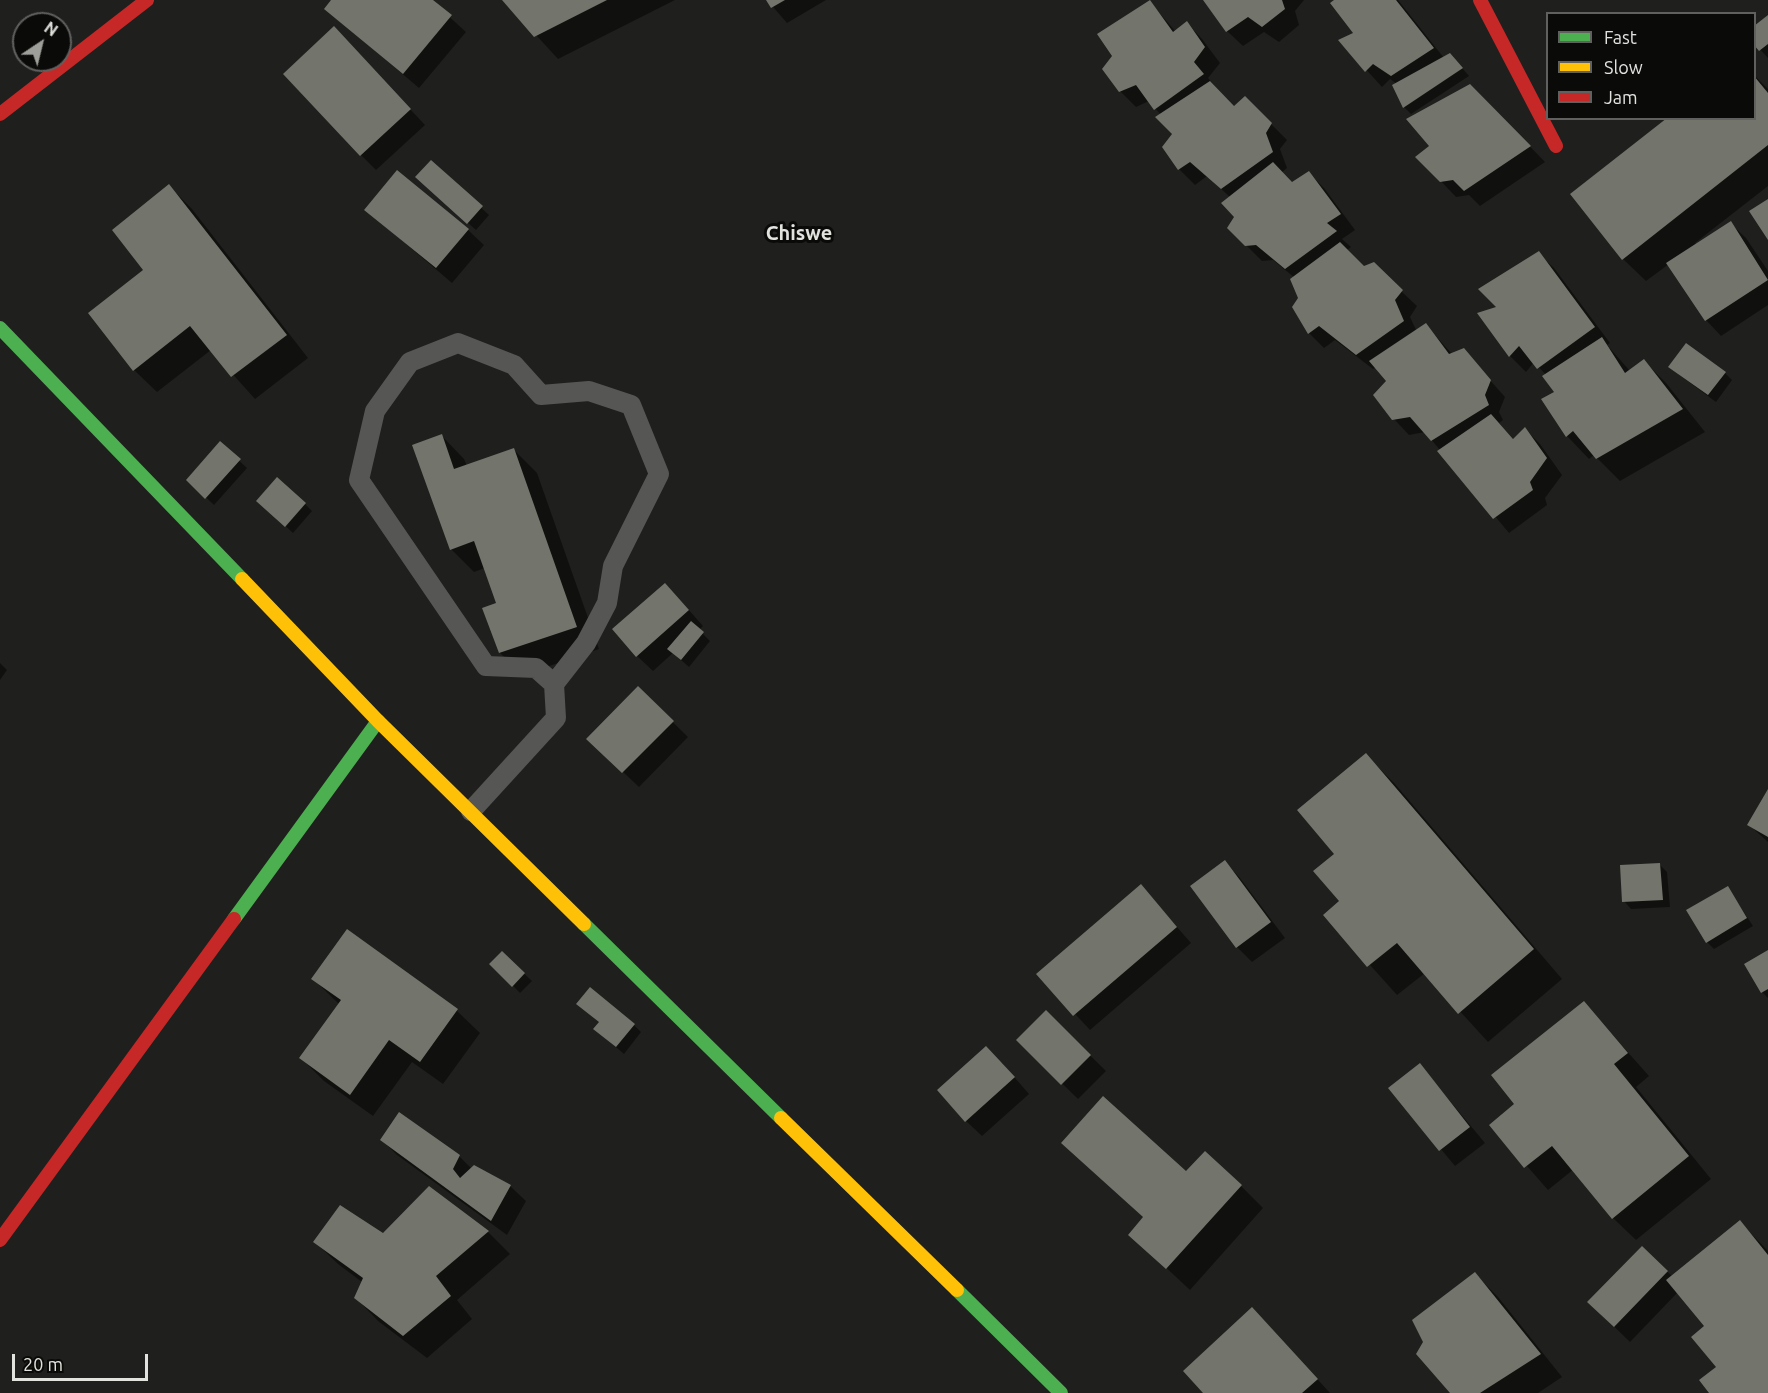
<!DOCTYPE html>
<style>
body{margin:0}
#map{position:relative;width:1768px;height:1393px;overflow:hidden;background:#1f201d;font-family:Ubuntu,sans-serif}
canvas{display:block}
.legend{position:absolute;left:1546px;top:12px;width:210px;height:108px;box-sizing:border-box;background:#0a0a08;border:2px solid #60605e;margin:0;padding:8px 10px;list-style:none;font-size:18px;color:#e2e2df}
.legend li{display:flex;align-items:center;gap:12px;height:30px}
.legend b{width:30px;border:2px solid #60605e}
.north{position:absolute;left:12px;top:12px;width:60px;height:60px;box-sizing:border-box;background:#0a0a08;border:2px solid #60605e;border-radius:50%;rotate:35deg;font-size:16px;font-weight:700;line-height:24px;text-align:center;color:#e2e2df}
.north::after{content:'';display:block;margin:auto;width:21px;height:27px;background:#9e9e9b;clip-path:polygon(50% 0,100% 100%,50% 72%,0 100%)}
.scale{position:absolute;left:12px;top:1354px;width:136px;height:27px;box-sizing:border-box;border:3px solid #e2e2df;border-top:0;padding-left:8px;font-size:18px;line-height:21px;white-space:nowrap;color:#e2e2df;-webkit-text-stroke:4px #0a0a08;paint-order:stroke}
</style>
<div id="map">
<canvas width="1768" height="1393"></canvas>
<ul class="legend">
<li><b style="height:8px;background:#4caf50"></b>Fast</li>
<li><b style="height:8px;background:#ffc107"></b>Slow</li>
<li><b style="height:8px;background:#c62828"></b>Jam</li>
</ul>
<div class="north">N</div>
<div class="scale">20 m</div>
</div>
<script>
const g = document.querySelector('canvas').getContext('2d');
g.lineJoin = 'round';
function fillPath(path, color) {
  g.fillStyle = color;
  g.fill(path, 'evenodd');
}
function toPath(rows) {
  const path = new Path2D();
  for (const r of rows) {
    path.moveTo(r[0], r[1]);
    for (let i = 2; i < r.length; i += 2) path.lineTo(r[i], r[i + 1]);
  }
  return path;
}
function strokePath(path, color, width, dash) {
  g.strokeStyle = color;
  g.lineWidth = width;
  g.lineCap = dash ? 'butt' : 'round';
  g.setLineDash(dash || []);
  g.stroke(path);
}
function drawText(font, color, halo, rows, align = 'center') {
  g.font = font + ' Ubuntu,sans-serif';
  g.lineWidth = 6;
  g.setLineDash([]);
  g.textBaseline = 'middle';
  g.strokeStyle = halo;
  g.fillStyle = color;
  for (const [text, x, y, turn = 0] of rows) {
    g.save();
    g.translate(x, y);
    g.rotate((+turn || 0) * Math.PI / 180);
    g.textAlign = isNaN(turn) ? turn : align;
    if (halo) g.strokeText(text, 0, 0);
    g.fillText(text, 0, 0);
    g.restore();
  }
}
const shadow = toPath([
 [333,0,431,0,466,32,419,88,326,9],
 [504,0,675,0,558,59],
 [767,0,826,0,787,23],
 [1204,0,1304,0,1295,11,1299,25,1279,42,1264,32,1243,46,1227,31],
 [1337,0,1398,0,1444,58,1457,62,1469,76,1411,114,1404,107,1397,84,1390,79,1382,87,1340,41,1355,34],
 [1149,1,1176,32,1187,23,1202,39,1220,63,1208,78,1234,108,1245,98,1287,140,1280,149,1287,168,1281,173,1293,184,1309,173,1324,188,1355,230,1342,239,1351,247,1347,250,1364,268,1401,291,1417,306,1410,317,1417,332,1426,325,1452,354,1463,350,1505,397,1499,412,1503,420,1499,423,1514,440,1525,429,1540,444,1562,475,1545,498,1547,505,1509,533,1425,432,1409,435,1394,419,1388,381,1376,367,1373,369,1335,340,1324,348,1309,333,1295,278,1273,260,1262,261,1229,228,1236,217,1230,197,1207,176,1195,185,1179,169,1163,147,1173,134,1161,115,1149,101,1136,107,1120,91],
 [1768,17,1768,58,1754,43],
 [349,44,425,125,376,170,361,155],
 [1754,75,1768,89,1768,186,1695,243,1697,245,1730,223,1746,238,1768,271,1768,305,1721,336,1706,320,1669,264,1646,281,1623,259,1754,118],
 [1486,101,1545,162,1480,206,1469,195,1456,197,1418,157],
 [431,162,489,215,476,230,425,185],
 [169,186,192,209,308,358,255,399,211,350,157,392,134,370,145,270],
 [366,210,468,230,484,245,452,283],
 [1538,253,1554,268,1610,343,1607,345,1630,371,1644,361,1666,383,1705,432,1620,481,1594,455,1589,459,1567,436,1556,393,1546,375,1534,362,1526,372,1510,356,1480,314,1499,307],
 [1725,373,1732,380,1716,402,1678,374],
 [442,436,464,459,467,466,514,450,537,473,599,649,523,675,500,653,497,604,485,568,474,572,451,549],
 [220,443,247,468,214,505,188,480],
 [305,504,312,511,293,533,266,508],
 [680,600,703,626,699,630,710,641,689,667,673,653,653,671,637,656],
 [0,663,7,670,0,680],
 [638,688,688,737,639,787,604,754],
 [1366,755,1395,784,1562,979,1488,1042,1425,973,1397,995,1325,915,1341,901,1336,854],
 [1768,792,1768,842,1749,825],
 [1225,862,1240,878,1285,938,1252,962,1237,947],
 [1660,865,1667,872,1670,907,1631,909,1624,901],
 [1141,886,1191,943,1090,1030,1038,974],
 [1728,888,1753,926,1714,949,1707,942],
 [347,931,457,1011,480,1033,443,1084,412,1062,373,1116,324,1081,301,1058,339,1004,313,979],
 [1768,952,1768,998,1762,992],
 [502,953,532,981,520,993,492,964],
 [1584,1003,1649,1076,1636,1087,1711,1179,1636,1240,1613,1218,1574,1169,1548,1190,1491,1125,1517,1104],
 [1046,1012,1106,1071,1078,1099,1018,1040],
 [634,1025,641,1032,624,1054,603,1036],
 [1002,1063,1029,1094,982,1136,966,1121],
 [1420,1065,1485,1143,1455,1166,1390,1088],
 [382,1140,459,1156,472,1169,474,1167,510,1186,526,1201,507,1235,397,1155],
 [1063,1143,1241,1186,1263,1208,1190,1290,1130,1234,1144,1218],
 [429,1188,488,1232,510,1254,457,1300,472,1319,427,1358,378,1321,356,1298,362,1282,338,1264,315,1242,383,1235],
 [1740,1222,1768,1251,1768,1393,1711,1393,1718,1367,1706,1326,1678,1292,1630,1342,1589,1302,1642,1248,1673,1277],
 [1475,1274,1498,1297,1562,1377,1538,1393,1452,1393],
 [1268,1325,1330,1393,1205,1393]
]);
const building = toPath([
 [331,0,433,0,452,15,403,74,324,9],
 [502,0,607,0,534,37],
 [766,0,785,0,771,8],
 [1150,0,1173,32,1187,21,1205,47,1194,62,1204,74,1154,110,1136,85,1119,92,1102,69,1112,56,1097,34],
 [1203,0,1282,0,1285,9,1262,27,1248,17,1226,32],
 [1334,0,1396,0,1434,48,1391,76,1373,64,1365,72,1338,40,1353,33,1330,3],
 [1768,15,1768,44,1759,51,1754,45,1754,26],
 [334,26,411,109,360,156,283,74],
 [1450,53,1463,68,1403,108,1392,85],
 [1754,76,1768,93,1768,145,1622,260,1570,194,1667,118,1754,118],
 [1210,81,1234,106,1245,96,1272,123,1266,133,1273,152,1221,189,1190,162,1178,170,1162,147,1172,134,1155,117],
 [1470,84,1531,146,1464,191,1453,180,1440,182,1415,157,1429,146,1406,119],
 [431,160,483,206,467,224,415,177],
 [1273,162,1292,182,1309,171,1341,214,1327,223,1337,231,1285,269,1256,245,1245,246,1227,228,1234,217,1221,203],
 [397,170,469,229,436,268,364,210],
 [169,184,287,335,231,377,190,326,133,371,88,313,143,270,112,230],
 [1768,199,1768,240,1749,211],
 [1731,221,1768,280,1705,321,1666,263],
 [1340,242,1364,266,1374,262,1403,290,1395,300,1404,321,1356,355,1319,326,1308,334,1292,307,1298,298,1290,279],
 [1539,251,1595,327,1537,369,1519,346,1509,357,1477,313,1496,307,1478,289],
 [1426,323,1449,354,1464,348,1491,380,1485,395,1489,405,1431,441,1410,417,1392,420,1373,395,1386,381,1369,361],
 [1602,337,1625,373,1644,359,1683,409,1596,459,1573,431,1566,437,1541,399,1554,392,1542,376],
 [1686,343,1726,372,1708,395,1668,367],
 [1491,414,1513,439,1525,427,1547,458,1530,482,1533,490,1493,519,1437,451],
 [442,434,454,469,514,448,577,627,499,653,482,608,496,603,474,541,450,550,412,445],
 [220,441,241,459,205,499,186,480],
 [277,477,306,503,285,527,256,501],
 [665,583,689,610,636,657,612,629],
 [691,621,704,632,681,660,667,649],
 [638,686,674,721,622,773,586,739],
 [1366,753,1534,949,1458,1014,1397,943,1367,967,1323,915,1339,901,1313,871,1334,854,1297,810],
 [1768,789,1768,837,1747,825],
 [1225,860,1271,922,1236,948,1190,886],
 [1660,863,1663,900,1622,902,1620,865],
 [1141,884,1177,927,1073,1016,1036,974],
 [1728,886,1747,918,1706,943,1686,910],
 [347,929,458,1009,420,1062,389,1040,350,1095,299,1058,341,1000,311,979],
 [1768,950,1768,989,1761,993,1744,964],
 [502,951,525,973,512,987,489,964],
 [590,987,635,1024,616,1047,593,1029,599,1022,576,1004],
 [1584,1001,1628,1053,1614,1064,1689,1156,1612,1219,1552,1146,1524,1168,1489,1125,1514,1104,1491,1075],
 [1046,1010,1091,1055,1061,1085,1016,1040],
 [986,1046,1015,1077,965,1122,937,1090],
 [1420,1063,1470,1127,1439,1151,1388,1088],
 [1103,1096,1186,1171,1205,1151,1242,1185,1166,1269,1128,1235,1143,1217,1061,1143],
 [399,1112,460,1155,453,1169,460,1178,474,1165,511,1185,491,1221,380,1140],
 [429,1186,489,1231,436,1276,451,1296,403,1336,354,1298,363,1278,313,1242,340,1205,383,1233],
 [1740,1220,1768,1255,1768,1393,1709,1393,1699,1380,1716,1367,1691,1337,1704,1326,1666,1280],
 [1642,1246,1668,1271,1614,1327,1587,1302],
 [1475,1272,1541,1354,1480,1393,1450,1393,1416,1354,1423,1342,1412,1320],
 [1252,1307,1318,1379,1302,1393,1203,1393,1183,1371]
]);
const lane = toPath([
 [471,811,556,718,554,684,536,668,486,666,359,480,375,411,410,362,458,343,514,365,541,395,589,391,631,405,659,474,613,566,607,603,586,643,554,684]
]);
const fast = toPath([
 [0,328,242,579],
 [234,919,378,721],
 [584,924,781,1118],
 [957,1290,1061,1393]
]);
const slow = toPath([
 [242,579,378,721,584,924],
 [781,1118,957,1290]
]);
const jam = toPath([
 [1480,0,1556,146],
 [0,114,147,0],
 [0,1240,234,919]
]);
const quarterNames = [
 ["Chiswe",799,233]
];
fillPath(shadow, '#0007');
fillPath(building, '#73746c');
strokePath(lane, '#565654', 20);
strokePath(fast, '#4caf50', 14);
strokePath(slow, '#ffc107', 14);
strokePath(jam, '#c62828', 14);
drawText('bold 20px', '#e2e2df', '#0a0a08', quarterNames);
</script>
